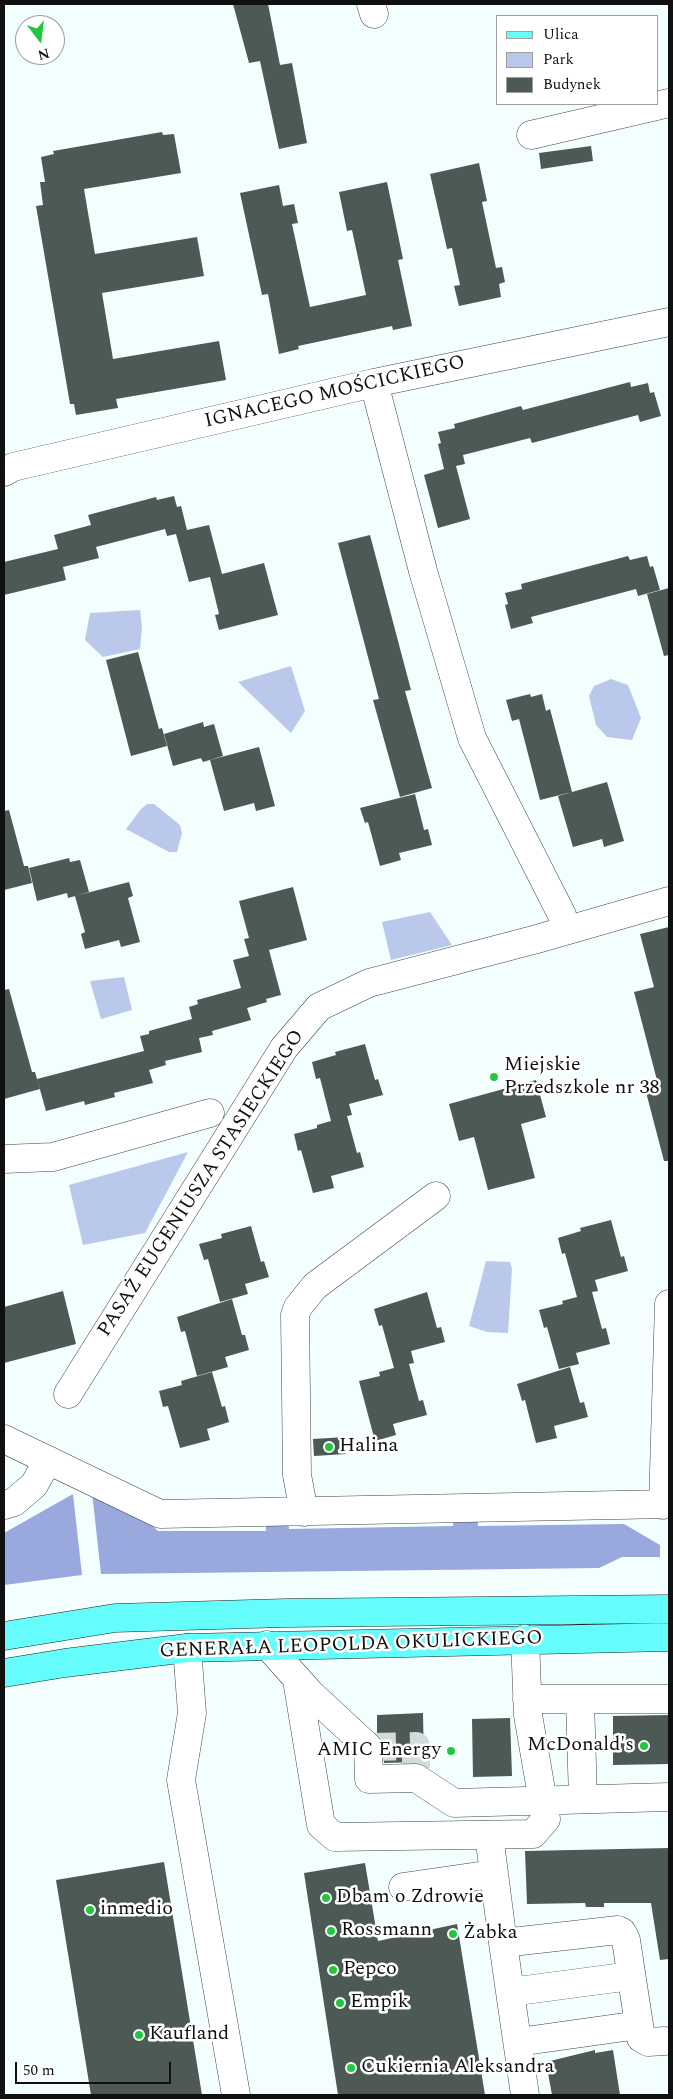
<!DOCTYPE html>
<meta charset="utf-8">
<style>
body{margin:0}
#map{position:relative;width:673px;height:2099px;overflow:hidden;background:#f3ffff;font-family:Spectral,serif}
canvas{display:block}
.frame{position:absolute;inset:0;border:5px solid #101010;pointer-events:none}
.legend{position:absolute;left:496px;top:15px;width:162px;height:90px;box-sizing:border-box;background:#fff;border:1px solid #9f9f9f;margin:0;padding:6px 9px;list-style:none;font-size:15px;color:#101010}
.legend li{display:flex;align-items:center;gap:10px;height:25px}
.legend b{width:25px;border:1px solid #9f9f9f}
.north{position:absolute;left:15px;top:15px;width:50px;height:50px;box-sizing:border-box;background:#fff;border:1px solid #9f9f9f;border-radius:50%;rotate:165deg;font-size:14px;font-weight:700;line-height:20px;text-align:center;color:#101010}
.north::after{content:'';display:block;margin:auto;width:18px;height:22px;background:#21c740;clip-path:polygon(50% 0,100% 100%,50% 72%,0 100%)}
.scale{position:absolute;left:15px;top:2062px;width:156px;height:22px;box-sizing:border-box;border:2px solid #101010;border-top:0;padding-left:6px;font-size:15px;line-height:18px;white-space:nowrap;color:#101010;-webkit-text-stroke:4px #fff;paint-order:stroke}
</style>
<div id="map">
<canvas width="673" height="2099"></canvas>
<div class="frame"></div>
<ul class="legend">
<li><b style="height:6px;background:#65fdfb"></b>Ulica</li>
<li><b style="height:14px;background:#bac8ec"></b>Park</li>
<li><b style="height:14px;background:#4c5954"></b>Budynek</li>
</ul>
<div class="north">N</div>
<div class="scale">50 m</div>
</div>
<script>
const g = document.querySelector('canvas').getContext('2d');
g.lineJoin = 'round';
function fillPath(path, color) {
  g.fillStyle = color;
  g.fill(path, 'evenodd');
}
function toPath(rows) {
  const path = new Path2D();
  for (const r of rows) {
    path.moveTo(r[0], r[1]);
    for (let i = 2; i < r.length; i += 2) path.lineTo(r[i], r[i + 1]);
  }
  return path;
}
function strokePath(path, color, width, dash) {
  g.strokeStyle = color;
  g.lineWidth = width;
  g.lineCap = dash ? 'butt' : 'round';
  g.setLineDash(dash || []);
  g.stroke(path);
}
function drawText(font, color, halo, rows, align = 'center') {
  g.font = font + ' Spectral,serif';
  g.lineWidth = 5;
  g.setLineDash([]);
  g.textBaseline = 'middle';
  g.strokeStyle = halo;
  g.fillStyle = color;
  for (const [text, x, y, turn = 0] of rows) {
    g.save();
    g.translate(x, y);
    g.rotate((+turn || 0) * Math.PI / 180);
    g.textAlign = isNaN(turn) ? turn : align;
    if (halo) g.strokeText(text, 0, 0);
    g.fillText(text, 0, 0);
    g.restore();
  }
}
const green = toPath([
 [140,610,142,627,140,649,103,657,85,640,90,613],
 [291,666,305,711,291,733,238,682],
 [611,679,628,685,641,718,632,740,607,737,596,725,589,696,594,686],
 [147,804,154,804,180,825,182,833,177,852,169,852,126,829,141,809],
 [430,912,452,945,391,960,382,922],
 [124,977,132,1010,101,1019,90,981],
 [188,1152,145,1233,83,1245,69,1185],
 [486,1261,510,1262,512,1269,508,1333,487,1332,469,1326]
]);
const forest = toPath([
 [92,1492,144,1518,158,1531,266,1531,266,1515,288,1515,289,1529,453,1526,454,1512,477,1512,478,1526,624,1524,660,1545,660,1557,622,1557,599,1568,101,1574],
 [73,1494,82,1575,4,1585,4,1533]
]);
const building = toPath([
 [233,4,268,4,280,65,292,63,307,143,279,149,260,61,249,63],
 [162,132,163,135,174,134,181,173,84,189,95,254,197,237,204,276,102,293,113,359,219,341,226,380,116,399,118,408,76,415,74,404,70,404,36,206,43,205,40,182,45,182,41,157,54,154,53,151],
 [591,146,593,161,541,169,539,153],
 [479,163,487,201,482,202,496,268,502,267,505,282,499,284,501,297,459,306,454,286,460,285,452,248,447,249,430,174],
 [387,182,403,259,398,260,412,326,393,330,392,326,298,346,299,349,279,354,268,294,262,295,240,193,279,185,283,206,294,204,298,223,292,224,310,307,366,295,352,230,347,231,339,192],
 [630,382,631,387,648,383,650,393,654,392,661,416,640,422,638,415,532,443,530,438,463,455,465,464,456,466,470,519,438,528,424,475,444,469,438,444,441,443,438,432,455,428,454,424,521,406,523,410],
 [174,496,177,507,181,506,187,530,209,525,222,574,264,563,278,615,219,630,215,615,219,614,210,577,189,582,176,534,167,536,165,529,96,547,99,558,63,567,66,580,4,595,4,562,58,549,54,535,91,525,88,515,156,497,157,500],
 [370,535,411,690,405,691,432,788,400,797,373,700,379,699,338,543],
 [628,556,630,560,647,556,650,567,653,566,660,590,638,596,636,589,531,617,533,623,511,629,505,605,508,604,505,593,522,589,521,584],
 [669,588,669,655,664,656,647,594],
 [138,652,159,729,162,728,167,746,131,756,106,660],
 [530,694,531,697,542,694,546,711,550,709,572,792,540,800,519,719,512,721,506,700],
 [203,722,204,727,214,724,223,756,203,762,201,758,173,766,164,734],
 [259,747,275,806,256,811,254,803,224,811,210,760],
 [607,782,624,841,604,847,602,839,573,847,558,796],
 [415,794,424,830,428,829,432,845,399,853,401,860,380,866,368,822,365,823,360,808],
 [9,810,24,866,28,866,32,883,4,890,4,811],
 [69,858,70,862,80,860,89,892,68,898,67,893,37,901,29,868],
 [129,882,133,896,128,898,140,942,121,947,119,940,85,949,81,934,85,932,75,896],
 [293,887,307,940,269,950,281,995,266,999,267,1002,247,1008,251,1020,212,1031,213,1035,199,1038,202,1052,165,1061,166,1065,149,1070,153,1083,114,1093,115,1097,85,1105,84,1101,46,1111,37,1079,144,1051,140,1036,149,1034,149,1031,192,1019,189,1007,198,1004,197,1000,241,988,233,960,249,956,244,939,249,938,239,901],
 [669,927,669,1161,664,1161,646,1092,659,1088,634,992,654,987,640,934],
 [9,989,32,1072,35,1072,40,1089,4,1099,4,990],
 [365,1044,375,1080,378,1079,383,1095,349,1104,352,1115,347,1116,357,1153,360,1152,364,1167,331,1176,334,1188,313,1193,301,1150,298,1151,294,1134,317,1128,317,1125,331,1121,320,1078,316,1079,312,1062,336,1055,335,1052],
 [536,1080,546,1117,521,1124,535,1178,488,1190,474,1137,459,1141,449,1104],
 [611,1220,621,1257,624,1256,628,1271,595,1280,598,1291,592,1292,602,1329,606,1328,610,1344,576,1353,579,1364,559,1369,547,1327,544,1328,539,1310,563,1304,562,1301,577,1297,565,1253,562,1254,558,1238,581,1231,580,1228],
 [251,1226,261,1262,264,1261,269,1277,245,1284,248,1294,220,1302,208,1259,204,1260,199,1244,222,1238,221,1234],
 [63,1291,76,1344,4,1363,4,1307],
 [427,1292,437,1328,441,1327,445,1342,411,1351,414,1363,409,1364,419,1401,423,1400,427,1415,393,1424,396,1435,375,1441,359,1381,380,1376,379,1372,394,1368,382,1325,379,1326,374,1309],
 [232,1299,242,1335,245,1335,249,1350,225,1357,228,1367,197,1376,185,1331,181,1332,177,1317],
 [570,1367,580,1403,584,1402,588,1417,554,1426,557,1438,536,1443,525,1400,522,1401,517,1384],
 [212,1372,222,1407,225,1406,229,1422,207,1429,210,1440,180,1448,168,1406,163,1407,159,1391,182,1385,181,1381],
 [345,1437,346,1454,314,1456,313,1439],
 [423,1713,424,1765,416,1762,384,1763,382,1741,377,1734,377,1715],
 [669,1715,669,1764,613,1765,613,1716],
 [510,1718,512,1776,473,1777,472,1719],
 [669,1848,669,1959,660,1960,651,1903,604,1903,604,1907,586,1907,585,1903,527,1904,525,1851],
 [164,1862,202,2095,91,2095,56,1880],
 [365,1863,378,1941,457,1924,485,2095,338,2095,304,1873],
 [595,2050,595,2053,613,2050,620,2095,552,2095,546,2062]
]);
const minorTunnel = toPath([
 [368,1747,416,1746,416,1778]
]);
const minor = toPath([
 [371,4,374,14],
 [531,135,669,103],
 [374,383,423,571,472,738,562,915],
 [4,472,13,467,374,383,669,322],
 [4,1159,53,1157,210,1113],
 [68,1394,284,1048,319,1007,369,983,537,939,669,901],
 [4,1439,160,1514,669,1504],
 [4,1505,14,1502,34,1485,48,1460],
 [663,1505,669,1304],
 [304,1512,297,1475,295,1315,298,1307,315,1286,436,1196],
 [267,1645,310,1693,368,1747,369,1779,416,1778,454,1803,669,1797],
 [187,1648,192,1713,181,1780,236,2095],
 [297,1680,321,1825,335,1837,533,1834,546,1819,528,1715,525,1639],
 [527,1699,669,1699],
 [580,1700,583,1799],
 [489,1835,503,1943,618,1930,622,1932,626,1940,641,2038,648,2042,665,2041],
 [403,1887,493,1874],
 [503,1943,510,1992,631,1976],
 [510,1992,525,2095],
 [518,2042,639,2025]
]);
const major = toPath([
 [4,1636,115,1618,285,1613,669,1609],
 [4,1673,65,1663,187,1648,669,1637]
]);
const markers = [
 [494,1077,5,"#21c740"],
 [329,1447,5,"#21c740"],
 [644,1746,5,"#21c740"],
 [451,1751,5,"#21c740"],
 [326,1898,5,"#21c740"],
 [90,1910,5,"#21c740"],
 [331,1931,5,"#21c740"],
 [453,1934,5,"#21c740"],
 [333,1970,5,"#21c740"],
 [340,2003,5,"#21c740"],
 [139,2035,5,"#21c740"],
 [351,2068,5,"#21c740"]
];
const streetNames = [
 ["IGNACEGO MOŚCICKIEGO",335,393,-13],
 ["PASAŻ EUGENIUSZA STASIECKIEGO",202,1184,-57],
 ["GENERAŁA LEOPOLDA OKULICKIEGO",351,1646,-2]
];
const poiNames = [
 ["Miejskie",504,1066],
 ["Przedszkole nr 38",504,1089],
 ["Halina",339,1447],
 ["McDonald's",634,1746,"right"],
 ["AMIC Energy",441,1751,"right"],
 ["Dbam o Zdrowie",336,1898],
 ["inmedio",100,1910],
 ["Rossmann",341,1931],
 ["Żabka",463,1934],
 ["Pepco",343,1970],
 ["Empik",350,2003],
 ["Kaufland",149,2035],
 ["Cukiernia Aleksandra",361,2068]
];
fillPath(green, '#bac8ec');
fillPath(forest, '#99a8dd');
fillPath(building, '#4c5954');
strokePath(minorTunnel, '#d1dbdb', 28, [28, 14]);
strokePath(minor, '#434343', 29);
strokePath(major, '#212121', 29);
strokePath(minor, '#fff', 28);
strokePath(major, '#65fdfb', 28);
for (const [x, y, r, color] of markers) {
  const dot = new Path2D();
  dot.arc(x, y, r, 0, 2 * Math.PI);
  g.fillStyle = color;
  g.fill(dot);
  strokePath(dot, '#fff', 2);
}
drawText('20px', '#101010', '#fff', streetNames);
drawText('20px', '#101010', '#fff', poiNames, 'left');
</script>
